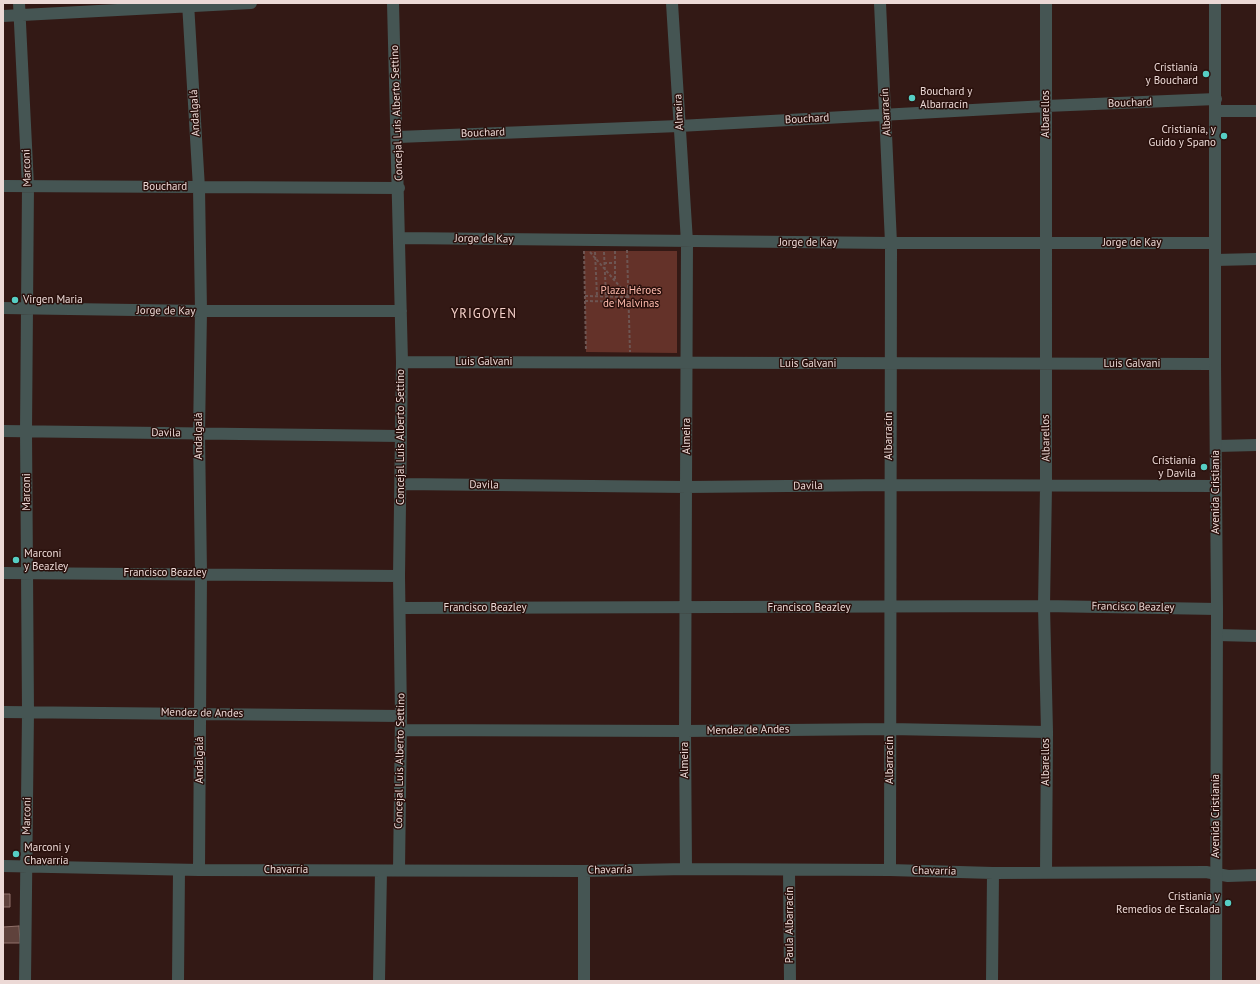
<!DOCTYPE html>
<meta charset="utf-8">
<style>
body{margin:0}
#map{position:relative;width:1260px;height:984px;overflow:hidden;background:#331915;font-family:"PT Sans",sans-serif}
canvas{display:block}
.frame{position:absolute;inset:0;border:4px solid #ecd9d6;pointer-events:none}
</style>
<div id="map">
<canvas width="1260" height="984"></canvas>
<div class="frame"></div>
</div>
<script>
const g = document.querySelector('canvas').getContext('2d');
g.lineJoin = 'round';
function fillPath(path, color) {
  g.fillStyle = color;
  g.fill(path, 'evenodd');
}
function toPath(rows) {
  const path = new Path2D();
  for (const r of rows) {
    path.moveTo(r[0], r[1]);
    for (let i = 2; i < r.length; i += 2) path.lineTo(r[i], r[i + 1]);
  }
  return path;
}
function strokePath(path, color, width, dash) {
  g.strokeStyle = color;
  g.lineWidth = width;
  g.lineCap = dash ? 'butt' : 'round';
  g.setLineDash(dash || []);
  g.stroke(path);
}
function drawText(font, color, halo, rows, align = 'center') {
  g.font = font + ' "PT Sans",sans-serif';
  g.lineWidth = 3;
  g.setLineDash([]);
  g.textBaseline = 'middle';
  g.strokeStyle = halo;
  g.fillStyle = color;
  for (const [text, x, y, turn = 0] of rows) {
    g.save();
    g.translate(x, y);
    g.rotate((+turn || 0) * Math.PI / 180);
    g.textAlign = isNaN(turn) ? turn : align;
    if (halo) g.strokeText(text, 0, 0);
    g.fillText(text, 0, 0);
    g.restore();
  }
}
const green = toPath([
 [584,251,677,251,677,353,586,352]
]);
const building = toPath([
 [3,894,10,894,10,907,3,907,3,894],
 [19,926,20,943,3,943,3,927,19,926]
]);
const path = toPath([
 [627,250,630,352],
 [584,251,586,351],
 [615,251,615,280],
 [590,252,628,296],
 [595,252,597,296],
 [604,252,606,296],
 [604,263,615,263],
 [585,296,628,297],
 [585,301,628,302]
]);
const minor = toPath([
 [19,3,28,186,26,431,28,712,25,981],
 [188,3,199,188,201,311,199,434,201,573,199,870],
 [393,3,402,362,399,576,401,716,399,870],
 [672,3,687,242,685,731,686,869],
 [880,3,891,243,890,870],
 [3,16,251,3],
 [1215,111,1257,111],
 [398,137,679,126,1046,106,1216,99],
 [3,186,399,188],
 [400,238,891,243,1215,243],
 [1215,260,1257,259],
 [3,308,201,311,401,311],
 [402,362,1215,364],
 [3,431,400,436],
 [1217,446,1257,445],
 [401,484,687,487,889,485,1215,486],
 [3,573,399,576],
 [400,608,1044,606,1217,609],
 [1217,635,1257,636],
 [3,712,401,716],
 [401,730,685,731,890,729,1047,732],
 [3,866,199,870,584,871,686,869,890,870,993,873,1206,872,1228,876,1257,875],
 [789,870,790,981],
 [584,871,584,981],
 [1046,872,1047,732,1044,606,1046,487,1046,3],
 [178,981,179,870],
 [379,981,381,871],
 [992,981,993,873]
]);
const tertiary = toPath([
 [1215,3,1215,364,1217,609,1216,981]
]);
const markers = [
 [1206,74,4,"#56cec4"],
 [912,98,4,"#56cec4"],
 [1224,136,4,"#56cec4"],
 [15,300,4,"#56cec4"],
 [1204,467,4,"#56cec4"],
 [16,560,4,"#56cec4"],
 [16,854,4,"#56cec4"],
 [1228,903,4,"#56cec4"]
];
const poiNames = [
 ["Cristianía",1198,68],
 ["y Bouchard",1198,81],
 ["Bouchard y",920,92,"left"],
 ["Albarracín",920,105,"left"],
 ["Cristianía, y",1216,130],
 ["Guido y Spano",1216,143],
 ["Virgen Maria",23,300,"left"],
 ["Cristianía",1196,461],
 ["y Davila",1196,474],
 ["Marconi",24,554,"left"],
 ["y Beazley",24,567,"left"],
 ["Marconi y",24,848,"left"],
 ["Chavarría",24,861,"left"],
 ["Cristiania y",1220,897],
 ["Remedios de Escalada",1220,910]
];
const streetNames = [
 ["Bouchard",1130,103,-2],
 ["Almeira",679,112,-93],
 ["Albarracín",886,112,-93],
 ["Andalgalá",195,113,-93],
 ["Concejal Luis Alberto Settino",397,113,-92],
 ["Albarellos",1046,114,-90],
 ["Bouchard",807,119,-3],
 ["Bouchard",483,133,-2],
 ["Marconi",27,168,-92],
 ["Bouchard",165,187],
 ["Jorge de Kay",484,239,1],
 ["Jorge de Kay",808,243],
 ["Jorge de Kay",1132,243],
 ["Jorge de Kay",166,311,1],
 ["Luis Galvani",484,362],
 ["Luis Galvani",808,364],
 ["Luis Galvani",1132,364],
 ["Davila",166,433,1],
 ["Andalgalá",199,436,-90],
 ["Almeira",687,436,-90],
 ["Albarracín",889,436,-90],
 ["Concejal Luis Alberto Settino",401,437,-90],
 ["Albarellos",1046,438,-91],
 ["Davila",484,485,1],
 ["Davila",808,486,-1],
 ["Marconi",27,492,-90],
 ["Avenida Cristianía",1216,492,-90],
 ["Francisco Beazley",165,573],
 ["Francisco Beazley",1133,607,1],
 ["Francisco Beazley",485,608],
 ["Francisco Beazley",809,608],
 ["Mendez de Andes",202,713,1],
 ["Mendez de Andes",748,730,-1],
 ["Andalgalá",200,760,-90],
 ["Almeira",685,760,-90],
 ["Albarracín",890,760,-90],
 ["Concejal Luis Alberto Settino",400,761,-89],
 ["Albarellos",1046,762,-90],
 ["Marconi",27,816,-89],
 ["Avenida Cristianía",1216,816,-90],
 ["Chavarría",286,870],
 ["Chavarría",610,870,-1],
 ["Chavarría",934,871,1],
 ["Paula Albarracín",790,925,-90]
];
const parkNames = [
 ["Plaza Héroes",631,291],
 ["de Malvinas",631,304]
];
const quarterNames = [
 ["YRIGOYEN",484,314]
];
fillPath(green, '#643229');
fillPath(building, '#5f423c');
strokePath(building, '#91716a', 1);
strokePath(path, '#6e5653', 2, [3, 2]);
strokePath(minor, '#455553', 12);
strokePath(tertiary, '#455553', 12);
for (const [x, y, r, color] of markers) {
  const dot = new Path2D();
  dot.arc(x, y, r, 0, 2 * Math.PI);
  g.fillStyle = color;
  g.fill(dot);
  strokePath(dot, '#29100c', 1.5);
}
drawText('11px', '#ecd9d6', '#29100c', poiNames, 'right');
drawText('11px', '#ecd9d6', '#29100c', streetNames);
drawText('11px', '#fdbaac', '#29100c', parkNames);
g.letterSpacing = '1px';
drawText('13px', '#f6d1ca', '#29100c', quarterNames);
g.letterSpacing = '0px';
</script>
